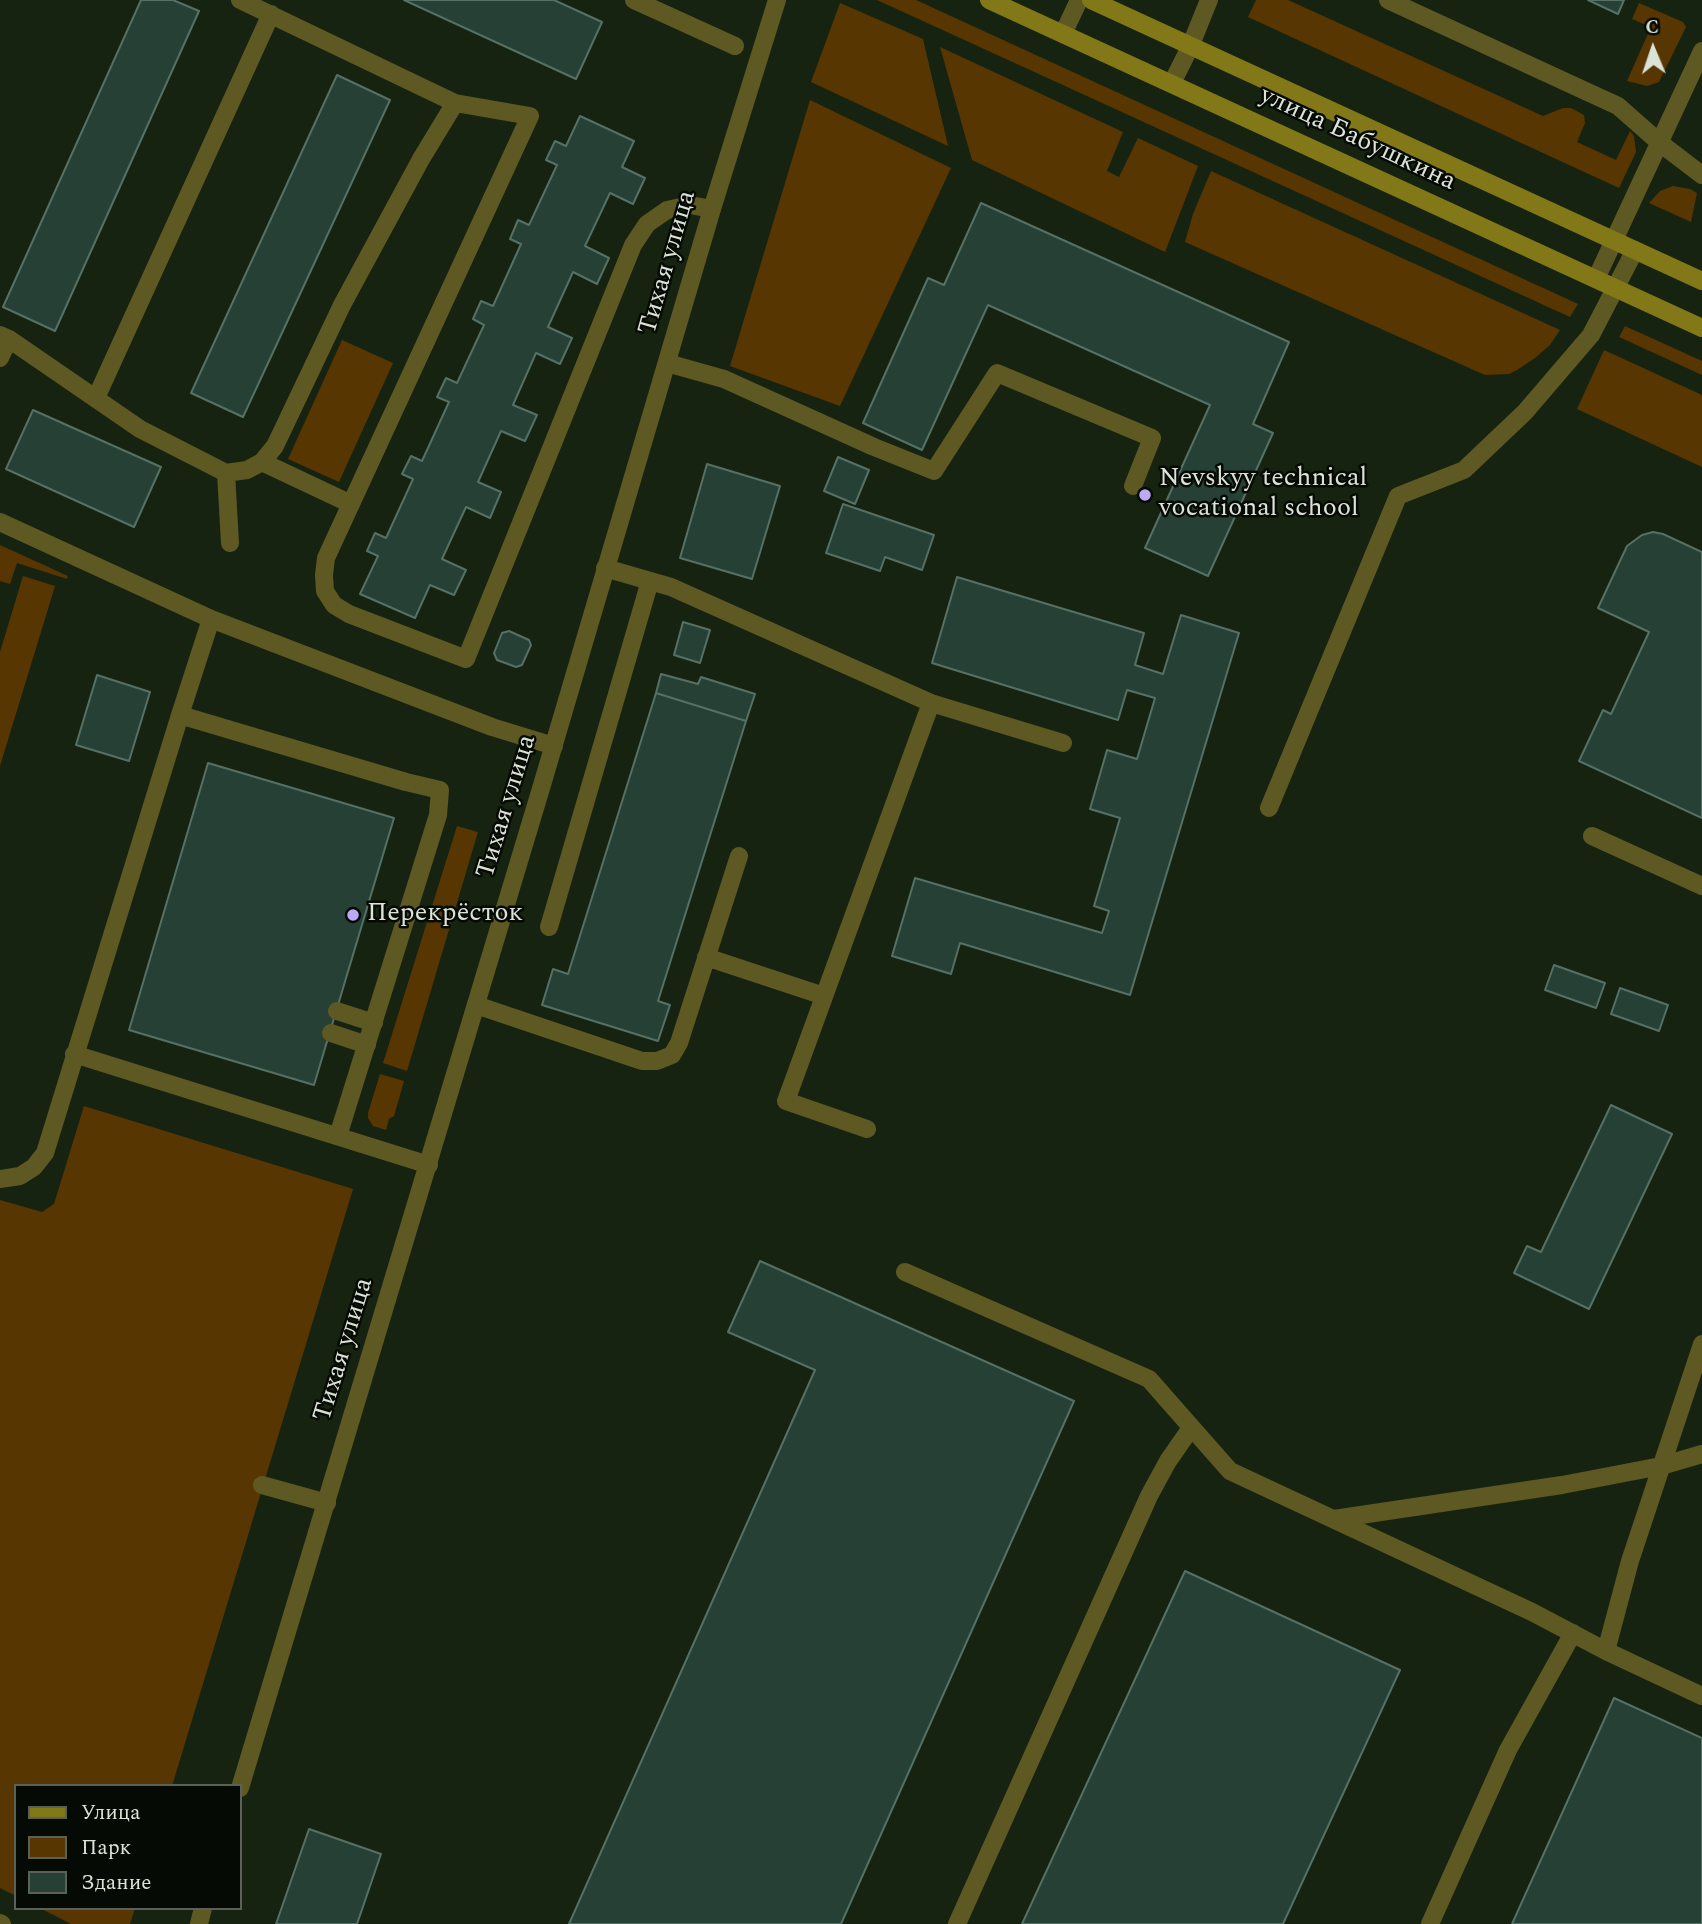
<!DOCTYPE html>
<meta charset="utf-8">
<style>
body{margin:0}
#map{position:relative;width:1702px;height:1924px;overflow:hidden;background:#172311;font-family:Spectral,serif}
canvas{display:block}
.legend{position:absolute;left:14px;top:1784px;width:228px;height:126px;box-sizing:border-box;background:#060a04;border:2px solid #5b6158;margin:0;padding:9px 12px;list-style:none;font-size:21px;color:#dbe3d7}
.legend li{display:flex;align-items:center;gap:14px;height:35px}
.legend b{width:35px;border:2px solid #5b6158}
.north{position:absolute;left:1618px;top:14px;width:70px;height:70px;-webkit-text-stroke:5px #060a04;paint-order:stroke;rotate:358deg;font-size:19px;font-weight:700;line-height:28px;text-align:center;color:#dbe3d7}
.north::after{content:'';display:block;margin:auto;width:24px;height:32px;background:#dbe3d7;clip-path:polygon(50% 0,100% 100%,50% 72%,0 100%)}
</style>
<div id="map">
<canvas width="1702" height="1924"></canvas>
<ul class="legend">
<li><b style="height:9px;background:#827818"></b>Улица</li>
<li><b style="height:19px;background:#583602"></b>Парк</li>
<li><b style="height:19px;background:#274036"></b>Здание</li>
</ul>
<div class="north">С</div>
</div>
<script>
const g = document.querySelector('canvas').getContext('2d');
g.lineJoin = 'round';
function fillPath(path, color) {
  g.fillStyle = color;
  g.fill(path, 'evenodd');
}
function toPath(rows) {
  const path = new Path2D();
  for (const r of rows) {
    path.moveTo(r[0], r[1]);
    for (let i = 2; i < r.length; i += 2) path.lineTo(r[i], r[i + 1]);
  }
  return path;
}
function strokePath(path, color, width, dash) {
  g.strokeStyle = color;
  g.lineWidth = width;
  g.lineCap = dash ? 'butt' : 'round';
  g.setLineDash(dash || []);
  g.stroke(path);
}
function drawText(font, color, halo, rows, align = 'center') {
  g.font = font + ' Spectral,serif';
  g.lineWidth = 5;
  g.setLineDash([]);
  g.textBaseline = 'middle';
  g.strokeStyle = halo;
  g.fillStyle = color;
  for (const [text, x, y, turn = 0] of rows) {
    g.save();
    g.translate(x, y);
    g.rotate((+turn || 0) * Math.PI / 180);
    g.textAlign = isNaN(turn) ? turn : align;
    if (halo) g.strokeText(text, 0, 0);
    g.fillText(text, 0, 0);
    g.restore();
  }
}
const green = toPath([
 [877,0,916,0,1578,304,1570,317],
 [1256,0,1288,0,1543,116,1563,108,1571,108,1584,115,1585,123,1577,142,1616,160,1630,131,1634,136,1636,152,1619,188,1248,17],
 [840,3,923,39,948,146,811,82],
 [1639,3,1683,22,1686,27,1659,82,1647,86,1627,81,1651,27,1632,19],
 [940,47,1123,132,1107,171,1119,177,1138,138,1198,166,1165,252,972,160],
 [810,100,951,168,840,406,730,366],
 [1211,171,1560,330,1550,345,1535,358,1517,370,1509,374,1485,375,1185,242,1193,214],
 [1673,186,1690,189,1697,193,1691,222,1649,203,1660,191],
 [1625,326,1702,361,1702,375,1619,337],
 [342,340,393,363,339,482,288,459],
 [1604,350,1702,395,1702,467,1577,409],
 [0,545,68,576,67,579,17,563,10,584,0,581],
 [23,576,55,586,0,766,0,652],
 [457,826,478,832,407,1071,383,1063],
 [380,1074,404,1081,394,1116,389,1119,386,1130,373,1126,368,1118,368,1113],
 [84,1106,353,1189,172,1786,16,1786,16,1896,0,1888,0,1200,42,1212,54,1204],
 [40,1908,135,1908,130,1924,71,1924]
]);
const building = toPath([
 [141,0,173,0,199,11,55,331,3,307,141,0],
 [404,0,554,0,602,22,576,79,404,0],
 [1588,0,1624,0,1618,14,1588,0],
 [337,75,390,100,243,417,191,393,337,75],
 [580,116,634,141,622,167,645,178,633,204,610,193,585,246,609,258,597,284,573,272,548,327,572,338,560,364,536,353,513,405,537,415,525,441,501,431,478,482,501,492,490,518,466,507,442,559,466,570,454,595,430,585,415,618,360,594,378,556,367,551,375,533,386,538,413,479,402,474,411,456,422,461,449,402,437,397,446,378,457,383,484,325,473,319,481,301,493,306,521,244,510,239,518,220,529,225,557,165,546,160,555,141,566,146,580,116],
 [981,203,1289,342,1253,424,1273,433,1208,576,1145,548,1210,405,988,305,922,450,863,423,928,278,944,285,981,203],
 [33,410,161,467,134,527,6,469,33,410],
 [838,457,869,470,855,504,824,491,838,457],
 [707,464,780,486,752,579,680,558,707,464],
 [843,504,934,535,922,570,885,557,880,571,826,553,843,504],
 [1653,532,1663,534,1702,552,1702,818,1579,761,1603,710,1611,714,1649,632,1598,608,1627,546,1642,535,1653,532],
 [957,577,1144,633,1135,665,1163,674,1181,615,1239,633,1130,995,960,943,951,974,892,956,915,878,1102,933,1109,911,1094,906,1120,818,1090,809,1107,750,1137,759,1155,698,1127,690,1118,720,932,663,957,577],
 [683,622,710,630,700,663,674,655,683,622],
 [509,631,529,640,531,645,522,665,516,667,497,660,494,653,502,633,509,631],
 [661,674,698,684,701,677,755,694,746,721,656,693,661,674],
 [97,675,150,692,129,761,76,745,97,675],
 [656,693,746,721,658,1001,670,1005,658,1041,542,1005,553,969,568,974,656,693],
 [208,763,394,818,314,1085,129,1030,208,763],
 [1554,965,1605,983,1596,1008,1545,990,1554,965],
 [1620,988,1668,1005,1659,1031,1611,1014,1620,988],
 [1611,1105,1672,1134,1589,1309,1514,1273,1527,1246,1541,1252,1611,1105],
 [760,1261,1074,1401,841,1924,569,1924,815,1370,728,1332,760,1261],
 [1185,1571,1400,1670,1283,1924,1022,1924,1185,1571],
 [1614,1698,1702,1738,1702,1924,1512,1924,1614,1698],
 [309,1829,381,1854,357,1924,276,1924,309,1829]
]);
const lane = toPath([
 [240,0,455,103,530,116,326,558,324,575,325,591,334,605,349,614,466,659,633,245,647,224,667,210,690,205,712,209],
 [634,0,735,46],
 [1388,0,1618,106,1660,143,1702,175],
 [1063,34,1079,0],
 [1172,83,1190,47,1209,0],
 [1596,279,1702,51],
 [0,335,9,339,140,429,226,473,247,470,262,462,275,446,342,305,421,159,455,103],
 [0,358,9,339],
 [667,363,724,379,874,447,934,471,997,373,1152,438,1133,486],
 [96,398,271,14],
 [262,462,351,504],
 [226,473,230,543],
 [0,522,211,619,180,715],
 [605,568,671,587,931,703,1063,743],
 [211,619,492,727,554,746],
 [1269,808,1398,496,1464,470,1525,412,1591,335,1635,250],
 [1592,836,1702,886],
 [549,927,650,581],
 [706,957,824,996],
 [476,1005,642,1061,657,1061,672,1055,679,1043,739,856],
 [337,1011,374,1023],
 [331,1033,367,1045],
 [74,1054,429,1165],
 [867,1129,786,1101,931,703],
 [0,1179,20,1176,34,1167,45,1153,180,715,406,782,440,790,438,815,338,1136],
 [905,1272,1149,1379,1230,1471,1532,1612,1606,1651,1702,1696],
 [262,1485,327,1503],
 [1334,1519,1562,1485,1661,1466,1702,1454],
 [1606,1651,1630,1561,1702,1344],
 [957,1924,1149,1496,1168,1461,1191,1428],
 [1430,1924,1508,1750,1573,1633]
]);
const street = toPath([
 [240,1788,542,785,712,209,777,0],
 [0,1923,2,1924],
 [199,1924,203,1908]
]);
const secondary = toPath([
 [989,0,1702,328],
 [1091,0,1702,281]
]);
const markers = [
 [1145,495,7,"#bcaaf5"],
 [353,915,7,"#bcaaf5"]
];
const streetNames = [
 ["улица Бабушкина",1357,140,25],
 ["Тихая улица",669,263,-74],
 ["Тихая улица",508,807,-73],
 ["Тихая улица",345,1350,-73]
];
const poiNames = [
 ["Nevskyy technical",1159,480],
 ["vocational school",1159,510],
 ["Перекрёсток",367,915]
];
fillPath(green, '#583602');
fillPath(building, '#274036');
strokePath(building, '#557065', 2);
strokePath(lane, '#5e5823', 18);
strokePath(street, '#5e5823', 18);
strokePath(secondary, '#827818', 18);
for (const [x, y, r, color] of markers) {
  const dot = new Path2D();
  dot.arc(x, y, r, 0, 2 * Math.PI);
  g.fillStyle = color;
  g.fill(dot);
  strokePath(dot, '#060a04', 2.5);
}
drawText('26px', '#dbe3d7', '#060a04', streetNames);
drawText('26px', '#dbe3d7', '#060a04', poiNames, 'left');
</script>
